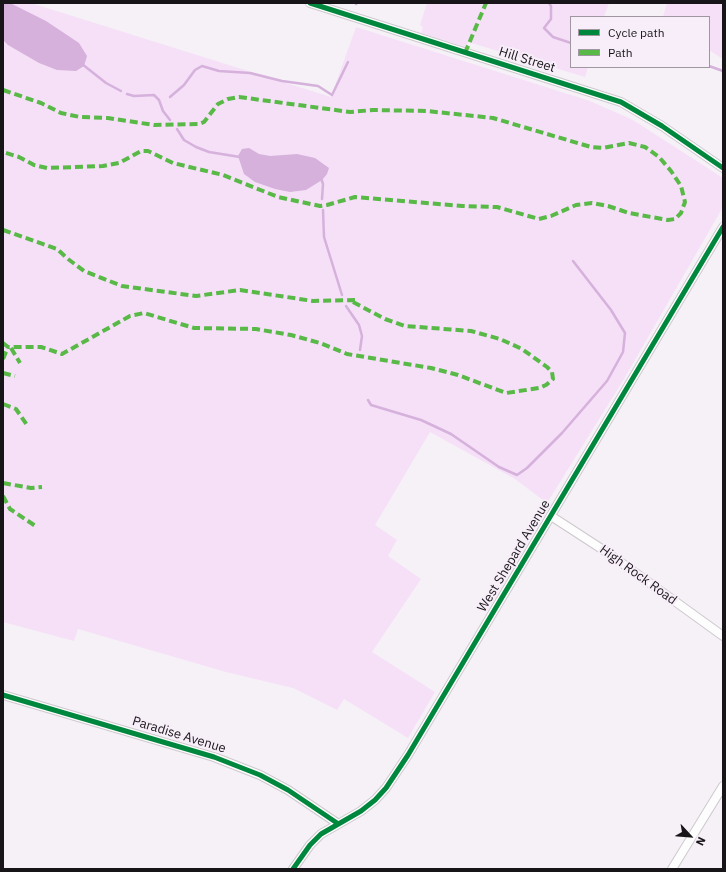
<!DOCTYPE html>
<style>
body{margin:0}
#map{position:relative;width:726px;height:872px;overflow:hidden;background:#f6f1f6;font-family:"IBM Plex Sans",sans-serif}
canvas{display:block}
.frame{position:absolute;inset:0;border:4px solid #181519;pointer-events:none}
.legend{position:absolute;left:570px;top:16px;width:140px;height:52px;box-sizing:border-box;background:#f7eef9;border:1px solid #9e979f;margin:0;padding:5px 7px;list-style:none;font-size:12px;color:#181519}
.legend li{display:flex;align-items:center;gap:8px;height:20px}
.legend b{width:20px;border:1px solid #9e979f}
.north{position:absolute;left:670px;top:816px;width:40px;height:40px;-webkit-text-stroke:3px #f7eef9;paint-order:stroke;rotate:116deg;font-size:11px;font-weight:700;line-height:16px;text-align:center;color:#181519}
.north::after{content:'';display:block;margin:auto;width:14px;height:18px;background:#181519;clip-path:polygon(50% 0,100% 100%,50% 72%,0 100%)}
</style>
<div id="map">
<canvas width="726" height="872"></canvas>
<div class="frame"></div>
<ul class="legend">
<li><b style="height:5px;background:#00873e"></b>Cycle path</li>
<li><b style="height:5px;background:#58b947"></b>Path</li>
</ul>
<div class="north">N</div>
</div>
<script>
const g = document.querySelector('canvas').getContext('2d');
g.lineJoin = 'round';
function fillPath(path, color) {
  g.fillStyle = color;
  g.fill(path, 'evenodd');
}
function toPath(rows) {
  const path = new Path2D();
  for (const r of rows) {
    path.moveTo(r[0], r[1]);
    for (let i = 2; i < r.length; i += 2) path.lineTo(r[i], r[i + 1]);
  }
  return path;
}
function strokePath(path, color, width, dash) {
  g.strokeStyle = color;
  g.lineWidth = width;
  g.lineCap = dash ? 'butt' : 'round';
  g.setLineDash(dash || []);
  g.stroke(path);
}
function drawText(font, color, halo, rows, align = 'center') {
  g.font = font + ' "IBM Plex Sans",sans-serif';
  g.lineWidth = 4;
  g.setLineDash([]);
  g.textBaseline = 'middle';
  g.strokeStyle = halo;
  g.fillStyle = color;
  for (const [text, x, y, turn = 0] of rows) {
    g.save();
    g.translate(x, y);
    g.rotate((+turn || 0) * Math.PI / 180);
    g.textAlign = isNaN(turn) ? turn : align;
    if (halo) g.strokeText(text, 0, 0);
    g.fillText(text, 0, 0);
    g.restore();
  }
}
const green = toPath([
 [3,3,31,3,331,97,356,27,590,101,633,120,723,178,723,207,624,379,547,503,515,479,430,432,375,525,397,540,388,556,421,579,372,652,435,692,408,738,344,699,337,710,293,688,226,672,78,629,74,641,3,622],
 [427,3,609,3,604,17,571,17,571,67,588,67,585,77,468,42,466,47,421,33,423,27,420,25],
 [667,3,723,3,723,59,709,50,709,17,663,17]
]);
const water = toPath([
 [3,3,10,3,46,21,79,43,87,56,84,66,76,71,57,70,39,63,8,45,3,40],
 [249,148,259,154,270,156,297,154,315,158,329,168,327,174,322,180,306,190,290,192,275,189,255,182,244,174,238,156,242,149]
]);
const stream = toPath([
 [549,3,551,6,551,19,544,28,553,37,571,43],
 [356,4,357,3],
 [82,64,106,83,121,91],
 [709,66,723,71],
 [127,94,134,96,154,95,159,100,163,111,170,120],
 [170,97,184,85,195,70,202,66,219,71,250,73,282,81,318,86,332,95,348,62],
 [177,129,184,140,196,147,209,152,240,157],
 [321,178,323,184,322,199],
 [323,210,324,237,342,295],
 [346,306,359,325,362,336,360,350],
 [368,400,371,405,421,420,451,434,499,467,517,475,527,468,562,433,607,381,623,352,625,333,611,310,573,261]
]);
const minor = toPath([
 [310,3,621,102,662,126,723,168],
 [551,516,608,553,723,636],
 [3,695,214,757,260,775,288,790,337,823],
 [293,869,310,845,321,834,361,811,375,800,386,788,408,755,723,227],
 [672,869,723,786]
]);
const quiet = toPath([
 [465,53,486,3],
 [3,90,41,103,61,113,80,117,108,118,154,125,199,124,204,122,218,104,228,99,239,97,350,112,373,110,427,111,493,118,591,147,603,148,629,143,645,147,659,157,671,171,681,186,685,202,681,213,675,219,668,220,629,213,608,206,592,203,576,205,551,216,539,219,497,207,462,206,355,197,327,205,320,206,278,197,223,175,173,163,148,151,141,151,119,163,103,166,47,168,34,165,19,157,3,152],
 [3,230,57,249,68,259,84,271,122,286,196,296,240,290,313,301,355,300],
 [3,343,8,347,41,347,62,354,130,316,144,313,194,328,256,329,291,335,320,343,347,354,431,368,458,375,506,393,539,388,546,385,553,379,552,372,547,367,522,349,500,339,471,331,405,326,385,319,351,301],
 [11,348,20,363],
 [3,359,8,347],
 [3,373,15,376],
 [3,404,16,409,27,425],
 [3,483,31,488,42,487],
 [3,496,10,509,37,527]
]);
const cycleway = toPath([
 [310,3,621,102,662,126,723,168],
 [3,695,214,757,260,775,288,790,337,823],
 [293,869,310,845,321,834,361,811,375,800,386,788,408,755,723,227]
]);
const streetNames = [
 ["Hill Street",527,60,17],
 ["West Shepard Avenue",514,556,-59],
 ["High Rock Road",638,575,36],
 ["Paradise Avenue",179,735,17]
];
fillPath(green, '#f5e0f8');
fillPath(water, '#d5b1db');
strokePath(stream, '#d5b1db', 2.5);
strokePath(minor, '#cdc9cd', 10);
strokePath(minor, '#fefdfe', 8);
strokePath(quiet, '#58b947', 4, [8, 4]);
strokePath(cycleway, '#00873e', 5);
drawText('13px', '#181519', '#f7eef9', streetNames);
</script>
